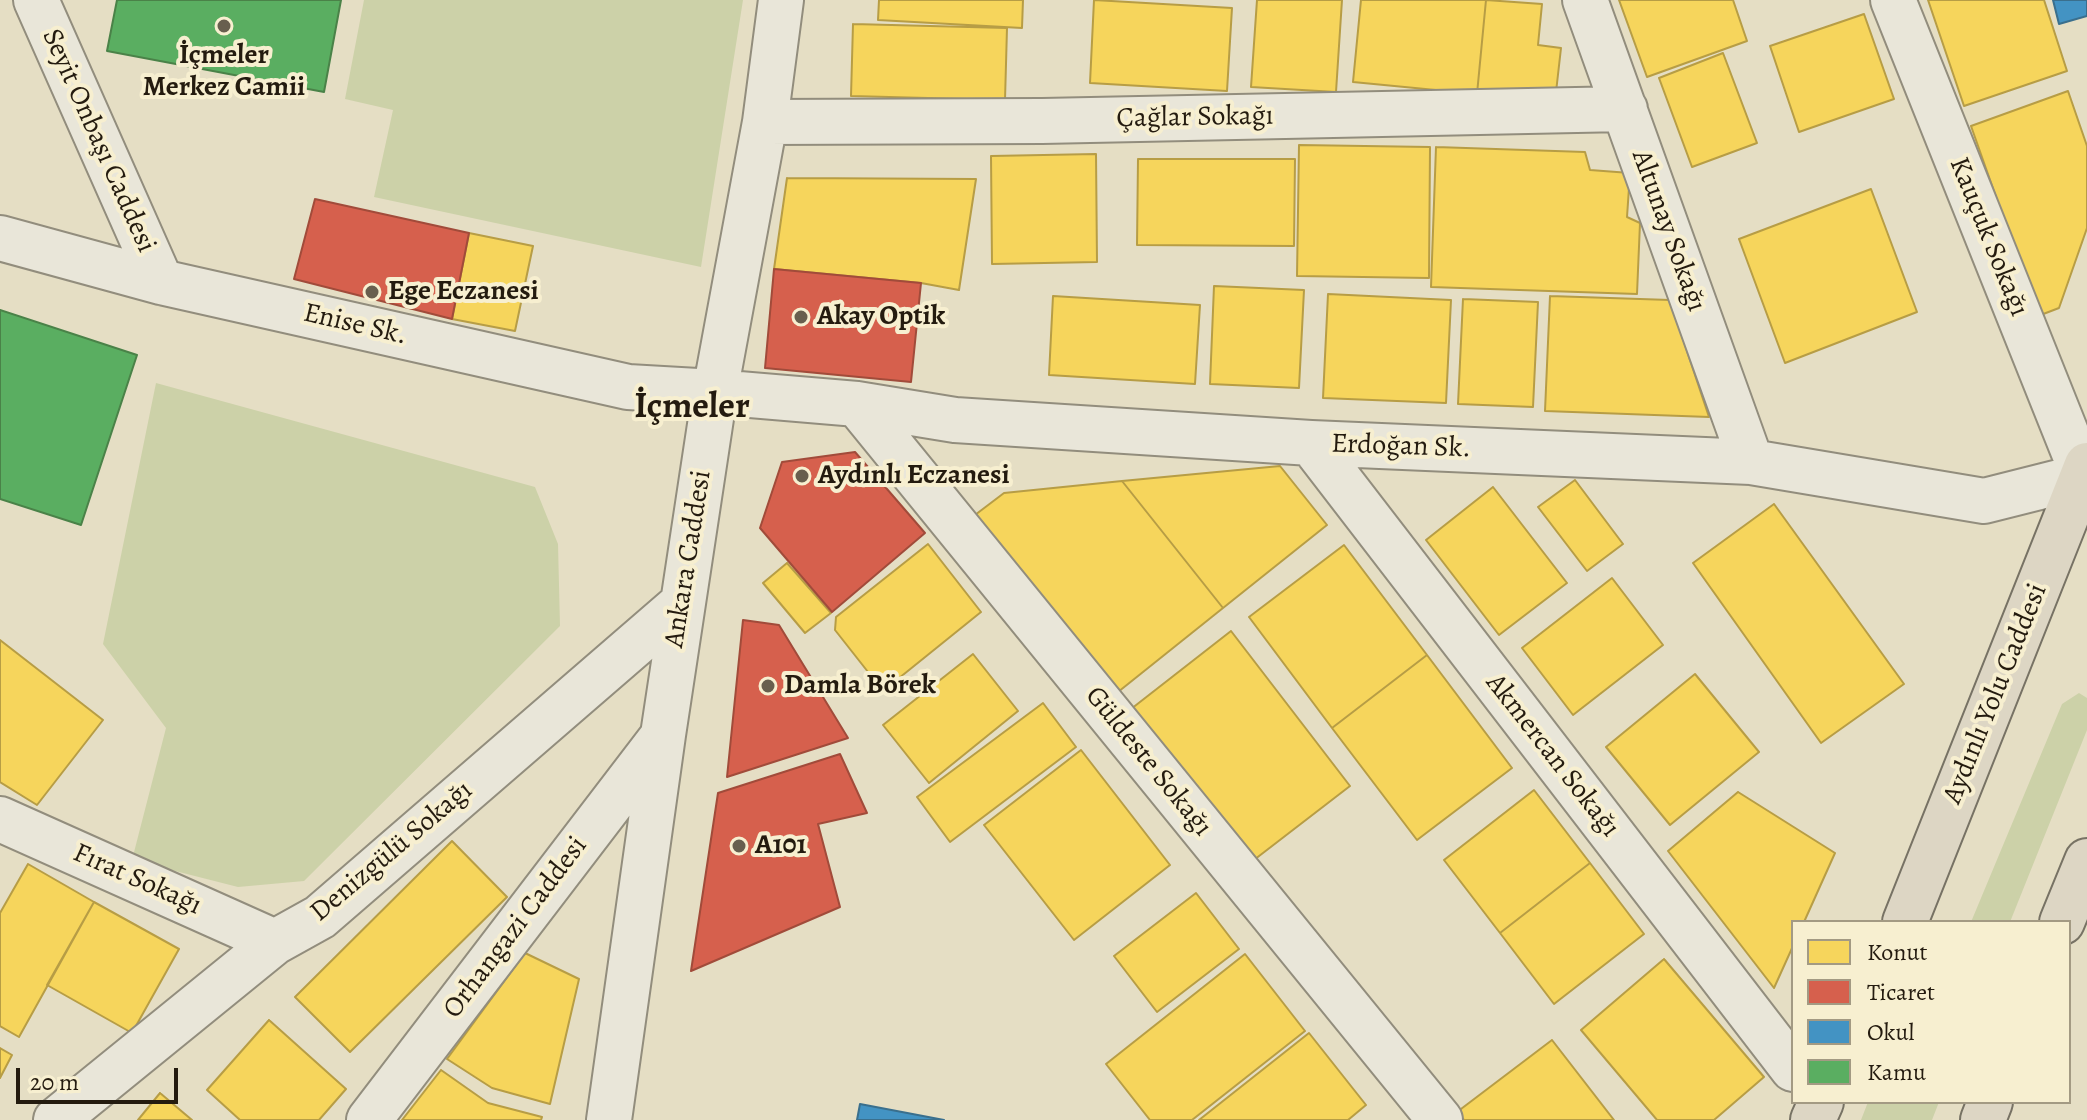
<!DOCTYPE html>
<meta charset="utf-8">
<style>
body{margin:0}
#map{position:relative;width:2087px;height:1120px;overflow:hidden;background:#e5dec4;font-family:Alegreya,serif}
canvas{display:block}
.legend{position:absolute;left:1791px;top:920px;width:280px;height:184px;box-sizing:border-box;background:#f7efd0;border:2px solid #a39a83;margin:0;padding:10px 14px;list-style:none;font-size:24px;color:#241b0f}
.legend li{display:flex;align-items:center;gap:16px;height:40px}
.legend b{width:40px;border:2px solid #a39a83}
.scale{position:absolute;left:16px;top:1068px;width:162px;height:36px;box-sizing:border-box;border:4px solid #241b0f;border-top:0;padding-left:10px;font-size:24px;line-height:28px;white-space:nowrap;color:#241b0f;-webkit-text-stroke:6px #f7efd0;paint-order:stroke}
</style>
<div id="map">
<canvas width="2087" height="1120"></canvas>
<ul class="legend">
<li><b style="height:22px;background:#f6d55c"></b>Konut</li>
<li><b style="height:22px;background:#d6604d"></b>Ticaret</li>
<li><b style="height:22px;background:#4393c3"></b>Okul</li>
<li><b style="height:22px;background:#5aae61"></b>Kamu</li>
</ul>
<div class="scale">20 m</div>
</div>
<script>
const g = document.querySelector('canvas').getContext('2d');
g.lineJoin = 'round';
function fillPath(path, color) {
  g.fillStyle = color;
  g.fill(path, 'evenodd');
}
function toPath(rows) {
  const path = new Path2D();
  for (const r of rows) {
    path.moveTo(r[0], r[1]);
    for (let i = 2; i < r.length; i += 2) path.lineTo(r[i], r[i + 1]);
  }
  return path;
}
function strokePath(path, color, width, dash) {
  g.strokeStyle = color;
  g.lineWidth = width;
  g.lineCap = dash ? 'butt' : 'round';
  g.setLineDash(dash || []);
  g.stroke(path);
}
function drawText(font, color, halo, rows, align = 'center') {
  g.font = font + ' Alegreya,serif';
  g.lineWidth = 8;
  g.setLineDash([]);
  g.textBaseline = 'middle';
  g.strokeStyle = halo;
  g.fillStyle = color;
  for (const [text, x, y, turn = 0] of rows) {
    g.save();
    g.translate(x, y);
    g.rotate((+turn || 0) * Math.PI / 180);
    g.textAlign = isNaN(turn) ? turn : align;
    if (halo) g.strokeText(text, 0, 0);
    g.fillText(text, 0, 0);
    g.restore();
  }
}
const green = toPath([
 [364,0,743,0,701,267,374,197,393,110,345,99],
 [156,383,535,487,558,544,560,626,304,881,238,887,132,860,166,728,103,644],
 [2079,693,2087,698,2087,730,2010,922,1971,922,2062,704],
 [1868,1102,1939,1102,1932,1120,1861,1120]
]);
const homes = toPath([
 [879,0,1023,0,1022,28,878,20,879,0],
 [1094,0,1232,8,1227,91,1090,83,1094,0],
 [1257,0,1342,0,1336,92,1251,87,1257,0],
 [1361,0,1486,0,1477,94,1353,82,1361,0],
 [1486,0,1542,4,1538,45,1561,48,1555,101,1477,94,1486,0],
 [1619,0,1733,0,1747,41,1647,77,1619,0],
 [1928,0,2044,0,2067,71,1964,106,1928,0],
 [1864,14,1894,99,1799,132,1770,46,1864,14],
 [853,24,1007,28,1005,100,851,96,853,24],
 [1723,53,1757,143,1692,167,1659,78,1723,53],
 [2068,91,2087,146,2087,228,2059,308,2038,316,1971,126,2068,91],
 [1299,145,1430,147,1429,278,1297,276,1299,145],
 [1436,147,1585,152,1590,170,1630,173,1627,217,1640,223,1637,294,1431,287,1436,147],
 [1096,154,1097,262,992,264,991,156,1096,154],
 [1138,159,1295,159,1294,246,1137,245,1138,159],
 [787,178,976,179,959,290,921,283,774,269,787,178],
 [1871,189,1917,312,1785,363,1739,239,1871,189],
 [469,233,533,246,515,331,452,319,469,233],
 [1214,286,1304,290,1299,388,1210,384,1214,286],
 [1328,294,1451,300,1446,403,1323,398,1328,294],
 [1053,296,1200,305,1195,384,1049,375,1053,296],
 [1550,296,1670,300,1709,417,1545,411,1550,296],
 [1463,299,1538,302,1533,407,1458,404,1463,299],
 [1280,466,1327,525,1223,608,1122,481,1280,466],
 [1575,480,1623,544,1587,571,1538,507,1575,480],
 [1122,481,1223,608,1113,696,971,518,1004,493,1122,481],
 [1493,487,1567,583,1499,635,1426,540,1493,487],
 [1774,504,1904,684,1821,743,1693,563,1774,504],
 [928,544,981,612,883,691,835,630,836,617,928,544],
 [1344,545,1427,655,1332,728,1249,617,1344,545],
 [787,563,831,613,805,633,763,583,787,563],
 [1612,578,1663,645,1573,715,1522,648,1612,578],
 [1231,631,1350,786,1250,863,1131,709,1231,631],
 [0,640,103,720,37,805,0,782,0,640],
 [973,654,1018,711,929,783,883,725,973,654],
 [1427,655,1512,768,1417,840,1332,728,1427,655],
 [1695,674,1759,752,1670,825,1606,747,1695,674],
 [1043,703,1076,747,950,842,917,797,1043,703],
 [1081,750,1170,865,1074,940,984,825,1081,750],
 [1534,790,1590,863,1500,933,1444,860,1534,790],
 [1738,792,1835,853,1804,922,1793,922,1793,946,1774,988,1668,851,1738,792],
 [452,841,507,897,350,1052,295,997,452,841],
 [1590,863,1644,934,1554,1004,1500,933,1590,863],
 [28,864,94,902,19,1037,0,1026,0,913,28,864],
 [1196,893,1239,949,1157,1012,1114,956,1196,893],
 [94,902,179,949,132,1033,47,985,94,902],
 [525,953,579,979,550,1104,492,1088,447,1059,525,953],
 [1245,954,1305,1031,1192,1120,1150,1120,1106,1064,1245,954],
 [1664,959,1764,1077,1714,1120,1657,1120,1581,1030,1664,959],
 [269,1020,346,1089,319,1120,240,1120,207,1090,269,1020],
 [1309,1033,1366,1105,1348,1120,1199,1120,1309,1033],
 [1552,1040,1614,1120,1464,1120,1457,1112,1552,1040],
 [0,1048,12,1055,0,1078,0,1048],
 [441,1070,488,1103,542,1117,541,1120,402,1120,441,1070],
 [160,1093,192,1120,138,1120,160,1093]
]);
const shops = toPath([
 [315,199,469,233,452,319,294,279,315,199],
 [774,269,921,283,911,382,765,368,774,269],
 [855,452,925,533,832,612,760,528,782,462,855,452],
 [743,620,779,625,848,738,727,777,743,620],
 [840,754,867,813,818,824,840,907,691,971,718,793,840,754]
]);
const schools = toPath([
 [2053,0,2087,0,2087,16,2059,24,2053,0],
 [860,1104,944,1120,857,1120,860,1104]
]);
const public = toPath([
 [117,0,341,0,324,92,107,51,117,0],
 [0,310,137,355,81,525,0,499,0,310]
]);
const minor = toPath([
 [36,0,161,282],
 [1585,0,1751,462],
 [1893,0,2083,475],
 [765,122,1042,121,1625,109],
 [0,238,161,282,628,387,715,392,857,404,955,420,1311,443,1751,462,1984,501,2087,475],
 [857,404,1440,1120],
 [1311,443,1793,1069],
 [0,819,275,942],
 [56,1120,275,942,320,917,683,603],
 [369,1120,662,737],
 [609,1120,663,735,715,392,765,122,781,0]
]);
const major = toPath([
 [1905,922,2087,465],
 [2062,922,2087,861],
 [1813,1120,1821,1102],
 [1983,1120,1990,1102]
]);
const markers = [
 [224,26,8,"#685f4e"],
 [372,292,8,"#685f4e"],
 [801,317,8,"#685f4e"],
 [802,476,8,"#685f4e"],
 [768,686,8,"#685f4e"],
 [739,846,8,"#685f4e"]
];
const poiNames = [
 ["İçmeler",224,56,"center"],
 ["Merkez Camii",224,88,"center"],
 ["Ege Eczanesi",388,292],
 ["Akay Optik",817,317],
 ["Aydınlı Eczanesi",818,476],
 ["Damla Börek",784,686],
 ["A101",755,846]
];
const streetNames = [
 ["Çağlar Sokağı",1195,118,-1],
 ["Seyit Onbaşı Caddesi",98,141,66],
 ["Altunay Sokağı",1668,231,70],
 ["Kauçuk Sokağı",1988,237,68],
 ["Enise Sk.",355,325,13],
 ["Erdoğan Sk.",1401,447,2],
 ["Ankara Caddesi",689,559,-81],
 ["Aydınlı Yolu Caddesi",1996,694,-68],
 ["Akmercan Sokağı",1552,756,52],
 ["Güldeste Sokağı",1148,762,51],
 ["Denizgülü Sokağı",392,852,-40],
 ["Fırat Sokağı",137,880,24],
 ["Orhangazi Caddesi",516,928,-53]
];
const districtNames = [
 ["İçmeler",692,408]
];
fillPath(green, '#ccd1a8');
fillPath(homes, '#f6d55c');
strokePath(homes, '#b79d45', 2);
fillPath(shops, '#d6604d');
strokePath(shops, '#a14b3a', 2);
fillPath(schools, '#4393c3');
strokePath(schools, '#3a6f8d', 2);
fillPath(public, '#5aae61');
strokePath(public, '#4a8248', 2);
strokePath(minor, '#928d7d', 48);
strokePath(major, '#777264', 48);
strokePath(minor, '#e9e6d9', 44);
strokePath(major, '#ddd6c4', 44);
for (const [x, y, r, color] of markers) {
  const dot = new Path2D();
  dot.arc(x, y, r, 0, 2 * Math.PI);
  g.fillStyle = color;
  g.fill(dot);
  strokePath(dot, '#f7efd0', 3);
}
drawText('bold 28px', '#241b0f', '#f7efd0', poiNames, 'left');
drawText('28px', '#241b0f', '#f7efd0', streetNames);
drawText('bold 36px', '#241b0f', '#f7efd0', districtNames);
</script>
